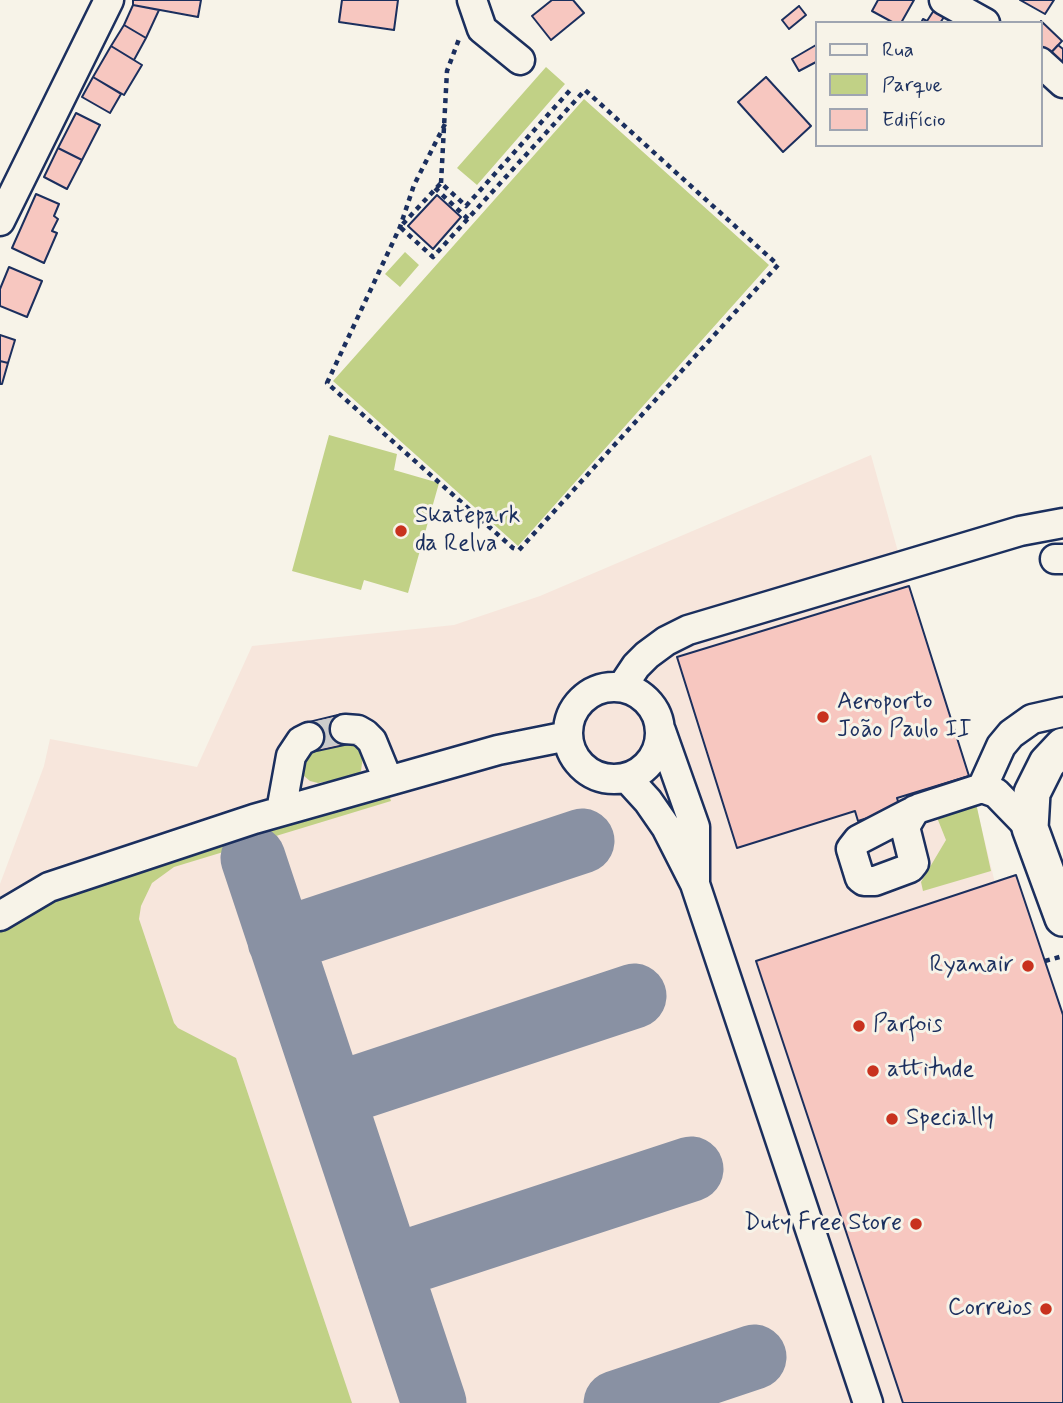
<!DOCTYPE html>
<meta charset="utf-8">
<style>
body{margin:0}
#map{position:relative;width:1063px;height:1403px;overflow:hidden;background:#f7f3e8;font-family:Mynerve,sans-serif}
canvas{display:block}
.legend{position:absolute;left:815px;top:21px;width:228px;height:126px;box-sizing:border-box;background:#f7f3e8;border:2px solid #9fa5b1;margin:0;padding:9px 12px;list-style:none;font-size:21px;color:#1b2f5e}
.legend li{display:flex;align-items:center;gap:14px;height:35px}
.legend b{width:35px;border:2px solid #9fa5b1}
</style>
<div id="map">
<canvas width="1063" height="1403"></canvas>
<ul class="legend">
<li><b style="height:9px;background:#f7f3e8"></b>Rua</li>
<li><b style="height:19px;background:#c1d186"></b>Parque</li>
<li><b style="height:19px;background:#f7c7c0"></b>Edifício</li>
</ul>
</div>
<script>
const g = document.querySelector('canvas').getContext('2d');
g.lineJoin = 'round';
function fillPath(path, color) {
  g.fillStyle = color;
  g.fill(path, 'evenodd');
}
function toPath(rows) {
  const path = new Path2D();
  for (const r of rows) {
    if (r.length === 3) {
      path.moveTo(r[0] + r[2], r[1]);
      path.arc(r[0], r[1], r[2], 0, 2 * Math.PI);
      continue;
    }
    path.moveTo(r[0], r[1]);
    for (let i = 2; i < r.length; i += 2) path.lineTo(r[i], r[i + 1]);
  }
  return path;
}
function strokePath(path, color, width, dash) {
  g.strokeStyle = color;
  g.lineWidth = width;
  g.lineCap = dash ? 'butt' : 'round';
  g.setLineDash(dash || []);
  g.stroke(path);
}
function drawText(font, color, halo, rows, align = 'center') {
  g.font = font + ' Mynerve,sans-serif';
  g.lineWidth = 6;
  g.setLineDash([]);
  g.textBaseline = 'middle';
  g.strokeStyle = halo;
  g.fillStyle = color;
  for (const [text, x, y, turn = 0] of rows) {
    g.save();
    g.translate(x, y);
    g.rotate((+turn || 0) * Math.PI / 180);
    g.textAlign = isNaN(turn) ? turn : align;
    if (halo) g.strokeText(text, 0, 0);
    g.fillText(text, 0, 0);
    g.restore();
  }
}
const built = toPath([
 [871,455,902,566,969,776,995,883,1063,1403,0,1403,0,884,44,766,50,739,197,767,252,646,454,625,540,596]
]);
const green = toPath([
 [546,67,565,84,477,185,457,168],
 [584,99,769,265,518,546,333,381],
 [405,252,419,265,400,287,385,274],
 [329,435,397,454,394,470,439,483,408,593,364,580,361,590,292,571],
 [349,744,355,745,363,756,361,771,356,776,318,783,310,781,304,776,301,769,306,756,312,752],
 [389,795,391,801,174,867,152,883,141,906,139,919,174,1023,178,1028,236,1058,352,1403,0,1403,0,931,15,918,53,897,259,829],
 [976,803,991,871,923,891,921,882,946,840,936,815]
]);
const taxiway = toPath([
 [253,858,434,1403],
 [280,941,582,841],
 [332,1096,634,996],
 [389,1268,691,1169],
 [616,1403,754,1357]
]);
const building = toPath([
 [133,0,201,0,198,17,133,5,133,0],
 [342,0,398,0,394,30,339,22,342,0],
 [552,0,573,0,584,13,551,40,532,16,552,0],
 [878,0,914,0,901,23,894,23,872,11,878,0],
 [1020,0,1054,0,1045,14,1020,0],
 [133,5,159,10,146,38,124,25,133,5],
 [799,6,806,15,789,29,782,20,799,6],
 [936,7,946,14,940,23,921,23,923,19,927,21,936,7],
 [1041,21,1062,41,1046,58,1040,52,1041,21],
 [124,25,146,38,134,60,111,46,124,25],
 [816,45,816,62,799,71,792,59,816,45],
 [1058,45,1063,49,1063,73,1046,58,1058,45],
 [111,46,142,65,124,95,93,77,111,46],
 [93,77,121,94,110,113,82,97,93,77],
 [766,77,811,126,783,152,738,102,766,77],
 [76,113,100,125,82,160,58,148,76,113],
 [58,148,82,160,67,189,44,177,58,148],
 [36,194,59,204,54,216,58,219,52,231,57,233,44,263,12,248,36,194],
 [437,195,461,217,433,249,408,226,437,195],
 [9,267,42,281,27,317,0,306,0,289,9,267],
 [0,335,15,340,8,363,0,361,0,335],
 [0,361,8,363,2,384,0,384,0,361],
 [909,586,969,776,897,798,900,808,858,821,855,811,737,848,677,657,909,586],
 [342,714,349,744,312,752,305,723,342,714],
 [1016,875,1063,1015,1063,1403,903,1403,756,961,1016,875]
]);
const minorTunnel = toPath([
 [309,737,345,729]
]);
const path = toPath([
 [445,124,414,185,400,227,327,383,513,548,519,550,778,265,585,90,433,257,400,227,441,183,466,206,572,88],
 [441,183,447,71,459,39],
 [435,188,468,219],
 [1045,961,1063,956]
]);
const minor = toPath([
 [472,0,482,29,520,60],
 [944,0,985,23],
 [1040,62,1063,83],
 [0,221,109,0],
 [1055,559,1063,559],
 [622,687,636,666,647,655,666,641,688,630,1020,531,1063,523],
 [614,733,46],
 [345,729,358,730,365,734,372,741,388,780],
 [627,778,648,801,666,827,695,884,695,827,661,731],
 [982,788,996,793,1030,828],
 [915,810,905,827,914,863,910,868,875,881,864,881,860,878,851,849,858,840,908,814,920,808,982,788,1001,746,1011,734,1032,719,1063,712],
 [281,811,291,756,301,741,309,737],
 [695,884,868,1403],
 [0,916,49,887,254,819,498,750,568,736]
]);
const major = toPath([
 [1063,746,1047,763,1032,793,1030,828,1063,918]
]);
const markers = [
 [401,531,7,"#c8321e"],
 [823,717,7,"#c8321e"],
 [1028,966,7,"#c8321e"],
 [859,1026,7,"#c8321e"],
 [873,1071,7,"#c8321e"],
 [892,1119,7,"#c8321e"],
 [916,1224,7,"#c8321e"],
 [1046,1309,7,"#c8321e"]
];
const poiNames = [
 ["Skatepark",415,517],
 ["da Relva",415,545],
 ["Aeroporto",837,703],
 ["João Paulo II",837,731],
 ["Ryanair",1014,966,"right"],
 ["Parfois",873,1026],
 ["attitude",887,1071],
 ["Specially",906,1119],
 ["Duty Free Store",902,1224,"right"],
 ["Correios",1032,1309,"right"]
];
fillPath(built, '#f7e6dc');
fillPath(green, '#c1d186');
strokePath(taxiway, '#8991a3', 65);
fillPath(building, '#f7c7c0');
strokePath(building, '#1b2f5e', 2);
strokePath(minorTunnel, '#cbcccc', 28, [28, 14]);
strokePath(minor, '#1b2f5e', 33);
strokePath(major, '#1b2f5e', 40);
strokePath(path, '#1b2f5e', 4.5, [5, 5]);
strokePath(minor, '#f7f3e8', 28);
strokePath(major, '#f7f3e8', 35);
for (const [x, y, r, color] of markers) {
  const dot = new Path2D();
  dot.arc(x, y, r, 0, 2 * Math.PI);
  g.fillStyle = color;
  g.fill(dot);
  strokePath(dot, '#f7f3e8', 2.5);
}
drawText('24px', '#1b2f5e', '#f7f3e8', poiNames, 'left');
</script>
